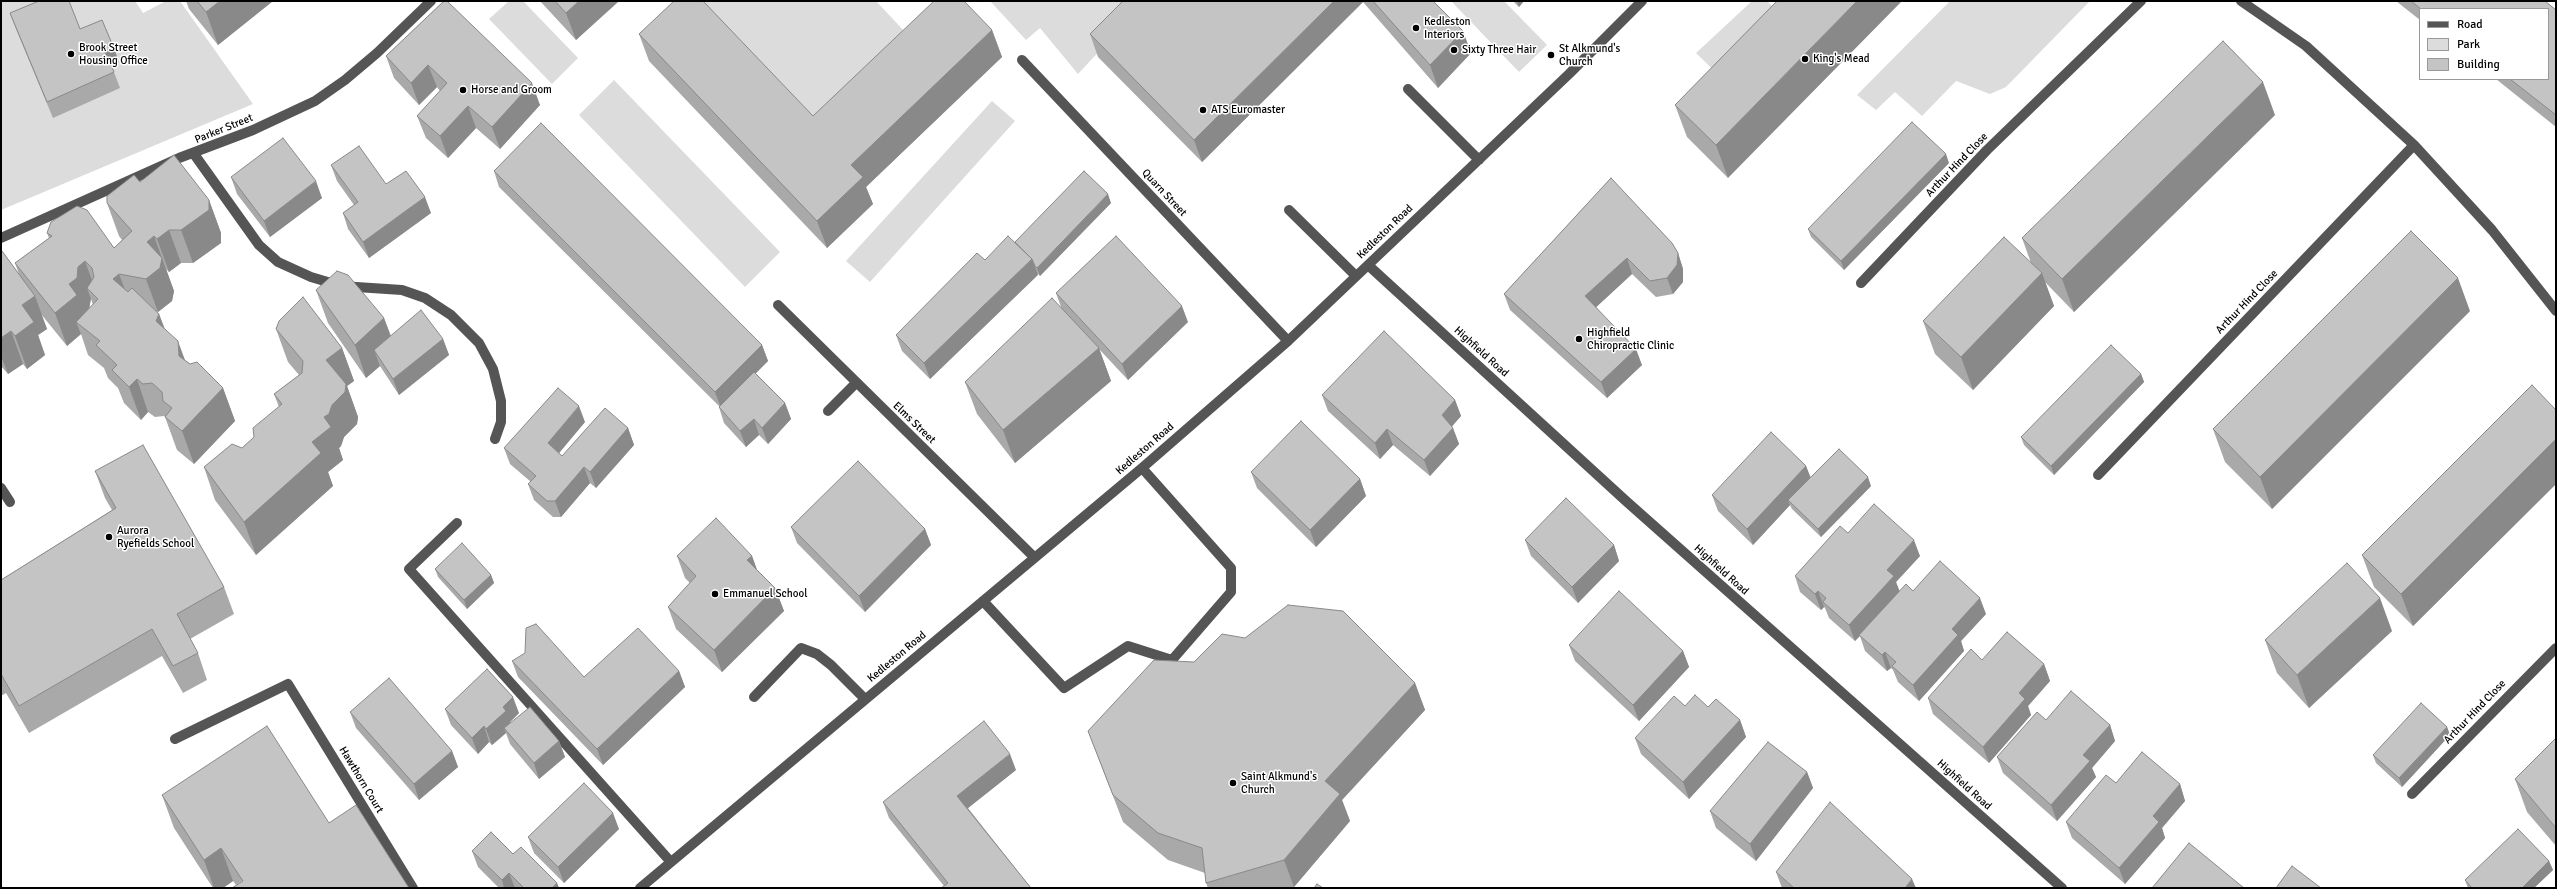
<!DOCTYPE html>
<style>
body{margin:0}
#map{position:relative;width:2557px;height:889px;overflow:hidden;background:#fff;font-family:Signika,sans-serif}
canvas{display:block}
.frame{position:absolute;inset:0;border:2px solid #000;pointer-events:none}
.legend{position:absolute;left:2419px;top:8px;width:130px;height:72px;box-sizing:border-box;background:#fff;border:1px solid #999;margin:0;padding:5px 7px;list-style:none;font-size:12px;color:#000}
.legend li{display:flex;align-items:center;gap:8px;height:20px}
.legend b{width:20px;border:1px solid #999}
</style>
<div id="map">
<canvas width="2557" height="889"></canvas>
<div class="frame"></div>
<ul class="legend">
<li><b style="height:5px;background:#555"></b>Road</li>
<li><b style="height:11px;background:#dcdcdc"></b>Park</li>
<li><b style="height:11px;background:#c4c4c4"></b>Building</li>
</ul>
</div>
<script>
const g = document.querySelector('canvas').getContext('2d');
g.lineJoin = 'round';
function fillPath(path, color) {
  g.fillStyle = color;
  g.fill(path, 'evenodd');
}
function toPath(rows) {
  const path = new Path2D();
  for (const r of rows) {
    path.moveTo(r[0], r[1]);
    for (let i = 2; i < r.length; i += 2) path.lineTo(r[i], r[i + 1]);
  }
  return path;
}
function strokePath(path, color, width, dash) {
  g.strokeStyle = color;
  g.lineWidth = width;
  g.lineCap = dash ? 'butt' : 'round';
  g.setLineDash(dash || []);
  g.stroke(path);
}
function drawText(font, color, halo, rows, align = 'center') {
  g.font = font + ' Signika,sans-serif';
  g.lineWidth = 3;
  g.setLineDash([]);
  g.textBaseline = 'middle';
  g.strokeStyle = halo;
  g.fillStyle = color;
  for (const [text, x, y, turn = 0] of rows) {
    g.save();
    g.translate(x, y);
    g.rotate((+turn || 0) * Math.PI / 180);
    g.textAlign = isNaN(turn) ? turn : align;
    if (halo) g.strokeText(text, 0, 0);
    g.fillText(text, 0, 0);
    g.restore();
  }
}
const green = toPath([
 [1,1,135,1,143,13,166,1,180,1,253,104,1,210],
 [509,1,523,1,578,58,552,84,489,19],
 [695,1,876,1,906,33,818,127],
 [990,1,1146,1,1078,74,1040,28,1026,40],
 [1451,1,1504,1,1547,45,1519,72],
 [1752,1,1767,1,1794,28,1734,90,1696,53],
 [1950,1,2090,1,2006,87,1990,94,1956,81,1922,116,1895,92,1876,110,1857,95],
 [614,80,780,252,745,287,579,115],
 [992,101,1015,121,870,282,846,261]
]);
const minor = toPath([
 [2241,1,2306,46,2414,145,2492,230,2556,311],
 [1022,60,1288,341],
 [1408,89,1479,160],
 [194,154,259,245,278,262,311,277,341,286,402,290,425,298,451,315,479,343,493,369,501,401,501,422,495,439],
 [1289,210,1356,276],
 [1,238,179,158,253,130,315,101,345,80,377,53,431,1],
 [1368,265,1626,501,2062,888],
 [1861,283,1987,150,2141,1],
 [778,305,1034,557],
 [828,411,856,383],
 [2098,475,2414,145],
 [1,488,10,502],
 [457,523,409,569,670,861],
 [983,601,1064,688,1128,646,1172,660,1231,592,1231,568,1142,468],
 [754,697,801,648,817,654,831,665,865,699],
 [175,739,288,684,413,888],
 [2412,794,2556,648],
 [640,888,1142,468,1288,341,1569,74,1642,1]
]);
const wall = toPath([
 [186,1,273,1,218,45,189,9],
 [444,1,540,105,500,149,476,128,448,158,426,138,417,116,440,91,437,87,419,105,394,78,386,56],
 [540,1,619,1,576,40],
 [1123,1,1433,1,1463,31,1471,53,1438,88,1363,2,1202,162,1098,57,1090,34],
 [1513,1,1524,1,1519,7],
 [1777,1,1728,178,1687,137,1675,105],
 [2396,1,2545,1,2556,10,2556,127,2496,79,2548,79,2548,9,2420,9,2420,20],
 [10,13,80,29,113,46,119,62,112,67,120,88,53,118,16,29],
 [992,30,1002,57,866,187,873,204,827,248,649,61,639,34,813,116],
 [2275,115,2074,312,2045,282,2054,306,1973,390,1935,354,1923,321,2031,263,2022,238],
 [1949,163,1844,270,1811,237,1808,229],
 [331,165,386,184,431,213,369,258,348,229,343,213,354,205,337,181],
 [494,171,762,345,768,361,755,374,785,403,791,419,768,444,759,435,746,447,724,423,719,407,719,406,499,187],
 [231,177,322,198,270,237,237,194],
 [1611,178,1678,253,1683,269,1683,282,1673,294,1656,297,1632,274,1596,307,1642,365,1607,398,1510,310,1504,294],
 [140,182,209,200,221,233,221,243,193,263,181,263,169,272,166,269,174,291,172,301,158,312,157,311,159,314,165,329,185,360,190,364,223,388,235,421,194,464,177,450,165,417,164,416,155,417,148,412,141,420,124,403,118,388,108,378,104,368,88,355,81,334,67,346,41,314,47,329,38,335,45,355,27,369,23,364,8,374,1,366,1,251,19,274,15,263,49,238,47,233,114,248,122,240,119,236,107,203],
 [90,299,91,299,93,305,89,308],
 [1111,203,1040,276,1038,274,930,379,902,351,896,335,985,260,1015,242],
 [316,290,384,318,391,336,443,339,449,355,399,395,380,366,366,378,328,323],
 [1056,293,1188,322,1128,380,1099,349,1111,381,1015,463,977,414,965,382,1061,307],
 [2470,311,2272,509,2225,462,2213,429],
 [276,329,342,348,354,381,347,386,358,417,357,424,344,437,341,446,339,448,343,460,328,472,333,486,256,555,215,500,204,467,242,448,254,437,279,407,274,394,299,375,288,362],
 [2141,374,2144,382,2054,475,2024,445,2021,437],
 [1322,395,1455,400,1461,416,1452,426,1459,444,1430,476,1393,445,1380,459,1328,411],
 [2556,410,2556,484,2413,626,2374,587,2362,555],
 [585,422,559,453,562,456,628,428,634,445,596,488,590,483,561,517,553,517,534,500,528,484,531,482,510,464,504,448],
 [1806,466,1811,478,1871,486,1821,537,1792,509,1790,505,1753,545,1718,511,1712,495],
 [95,471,224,587,234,614,190,639,198,653,207,680,183,693,162,656,29,733,6,693,1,696,1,580,112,510,105,498],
 [1251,472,1360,479,1366,496,1316,547,1257,488],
 [791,527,925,529,931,545,865,612,797,543],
 [1848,533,1920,556,1896,582,1899,591,1913,591,1986,614,1961,641,1964,651,1919,701,1898,682,1893,670,1891,668,1887,671,1865,651,1860,636,1855,641,1829,618,1825,608,1824,607,1821,610,1800,592,1795,576],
 [1525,540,1614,545,1619,561,1578,603,1531,556],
 [677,556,752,556,757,570,775,588,784,611,722,672,676,629,668,607,690,583,685,578],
 [435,569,491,575,494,583,467,609,438,577],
 [2392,631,2309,708,2277,673,2265,640],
 [1245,638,1415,683,1425,710,1342,800,1350,821,1294,887,1290,888,1208,888,1206,883,1205,873,1168,860,1123,822,1088,731,1194,662],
 [1569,645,1683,651,1689,667,1639,721,1575,661],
 [512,661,584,677,679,671,685,687,603,765,518,677],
 [2044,664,2050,681,2028,706,2031,715,1989,763,1933,714,1928,698],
 [1685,706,1708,707,1740,720,1746,737,1689,799,1641,754,1635,738],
 [445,709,519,713,510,722,511,723,559,741,565,757,539,779,510,744,506,733,492,745,489,742,478,754,451,725],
 [350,712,452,751,458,767,419,800,356,728],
 [2046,720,2110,725,2115,741,2092,768,2096,777,2057,821,2003,773,1997,757],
 [2447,727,2450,735,2402,787,2376,763,2373,755],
 [2556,738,2556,846,2527,812,2515,779],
 [1016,770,968,808,1031,888,944,886,889,818,883,802],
 [1807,772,1813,788,1756,861,1716,828,1710,811],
 [2116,783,2180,784,2185,801,2162,828,2165,838,2125,884,2072,838,2066,822],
 [162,795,329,823,236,885,233,881,223,888,213,888,174,828],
 [619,829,564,883,534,853,528,837],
 [472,851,513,854,557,883,559,888,499,888,478,867],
 [2549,861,2553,870,2534,888,2468,888,2465,880],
 [1776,872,1916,888,1782,888]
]);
const shadedWall = toPath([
 [220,1,273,1,218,45,206,12],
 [579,1,619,1,576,40,566,13],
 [1334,1,1363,1,1363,2,1202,162,1194,140],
 [1517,1,1524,1,1519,7],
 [1857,1,1902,1,1728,178,1716,145],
 [992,30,1002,57,866,187,873,204,827,248,817,221,851,165],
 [1463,31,1471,53,1438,88,1430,65],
 [113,46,119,62,111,68,105,52],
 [428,65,437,87,419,105,411,83],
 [2263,82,2275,115,2074,312,2062,279],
 [532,83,540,105,500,149,492,127],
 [468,106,476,128,448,158,440,136],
 [1946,154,1949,163,1844,270,1841,261],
 [316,181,322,198,270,237,264,221],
 [1108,194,1111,203,1040,276,1037,268],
 [425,197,431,213,369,258,363,242],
 [209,200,221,233,221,243,193,263,181,230],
 [169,230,181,263,169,272,157,239],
 [154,236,174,291,172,301,158,312,146,279,147,242],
 [1678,253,1683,269,1683,282,1673,294,1667,278],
 [1627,258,1632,274,1591,312,1585,296],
 [1032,259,1038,275,930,379,924,363],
 [85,261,97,294,87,288,91,299,89,310,76,322,81,334,67,346,55,313,78,267],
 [2042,273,2054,306,1973,390,1961,357],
 [119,274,131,306,113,279],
 [2458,278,2470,311,2272,509,2260,477],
 [35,296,47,329,38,335,45,355,27,369,15,336,22,305],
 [1182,306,1188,322,1128,380,1122,364],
 [159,314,171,347,156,321],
 [384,318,396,351,374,350,380,366,366,378,355,345],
 [11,331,23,364,8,374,1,356,1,338],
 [443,339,449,355,399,395,393,379],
 [178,341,190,374,179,356],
 [762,345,768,361,721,408,715,392],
 [342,348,354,381,347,386,358,417,357,424,344,437,341,446,339,448,343,460,328,472,333,486,256,555,244,522,312,442,324,417,332,405,326,360],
 [1099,348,1111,381,1015,463,1003,430],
 [1636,349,1642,365,1607,398,1601,382],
 [2141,374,2144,382,2054,475,2051,466],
 [137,379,148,412,141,420,129,387],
 [223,388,235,421,194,464,182,431],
 [1455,400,1461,416,1448,431,1442,415],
 [785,403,791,419,768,444,762,428],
 [579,406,585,422,554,459,548,443],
 [754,419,759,435,746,447,740,431],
 [628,428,634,445,596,488,590,472],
 [1453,428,1459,444,1430,476,1424,460],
 [1387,429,1393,445,1380,459,1375,443],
 [2556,439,2556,484,2413,626,2401,594],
 [1806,466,1812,482,1788,500,1790,505,1753,545,1747,529],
 [584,467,590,483,561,517,555,501],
 [1868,477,1871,486,1821,537,1818,529],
 [1360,479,1366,496,1316,547,1310,530],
 [925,529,931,545,865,612,859,596],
 [1914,540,1920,556,1896,582,1900,592,1855,641,1849,625,1887,570],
 [1614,545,1619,561,1578,603,1572,587],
 [752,556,760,578,747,560],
 [491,575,494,583,467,609,464,600],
 [775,588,784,611,722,672,714,650],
 [1818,591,1824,607,1821,610,1815,594],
 [1980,598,1986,614,1961,641,1964,651,1919,701,1913,685,1952,629],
 [2380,598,2392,631,2309,708,2297,675],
 [1683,651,1689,667,1639,721,1633,705],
 [1885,652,1891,668,1887,671,1882,655],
 [2044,664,2050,681,2028,706,2031,715,1989,763,1983,747,2019,693],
 [679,671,685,687,603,765,597,749],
 [1415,683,1425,710,1342,800,1350,821,1294,887,1284,860,1325,781],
 [513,697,519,713,510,722,512,727,504,728,506,733,492,745,486,729,503,707],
 [1740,720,1746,737,1689,799,1683,782],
 [2110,725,2115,741,2092,768,2096,777,2057,821,2051,805,2083,755],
 [484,726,489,742,478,754,472,738],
 [2447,727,2450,735,2402,787,2399,778],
 [559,741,565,757,539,779,534,763],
 [452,751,458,767,419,800,414,784],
 [1010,754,1016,770,963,812,957,796],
 [1807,772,1813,788,1756,861,1750,844],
 [2180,784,2185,801,2162,828,2165,838,2125,884,2119,868,2153,816],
 [613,813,619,829,564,883,558,867],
 [221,848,233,881,223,888,214,888,204,860],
 [2549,861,2553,870,2534,888,2522,888],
 [509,873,515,888,504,888,502,880],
 [1912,879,1916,888,1905,888],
 [557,883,559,888,552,888]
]);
const building = toPath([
 [39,1,69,1,80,29,102,20,113,46,105,52,114,72,47,102,10,13,39,1],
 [197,1,220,1,206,12,197,1],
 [444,1,447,1,532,83,492,127,468,106,440,136,417,116,447,83,428,65,411,83,386,56,444,1],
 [555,1,579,1,566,13,555,1],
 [674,1,703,1,813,116,934,1,964,1,992,30,851,165,863,177,817,221,639,34,674,1],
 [1123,1,1334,1,1194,140,1090,34,1123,1],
 [1373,1,1433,1,1463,31,1430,65,1373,1],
 [1777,1,1857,1,1716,145,1675,105,1777,1],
 [2411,1,2545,1,2556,10,2556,115,2510,79,2548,79,2548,9,2421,9,2411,1],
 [2223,41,2263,82,2062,279,2022,238,2223,41],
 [1912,122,1946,154,1841,261,1808,229,1912,122],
 [541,123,762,345,715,392,494,171,541,123],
 [283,138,316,181,264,221,231,177,283,138],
 [359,146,386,184,406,171,425,197,363,242,343,213,358,202,331,165,359,146],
 [174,155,209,200,209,210,181,230,169,230,157,239,154,236,147,242,162,258,160,268,146,279,119,274,113,279,128,292,132,288,159,314,156,321,178,341,179,356,190,364,197,362,223,388,182,431,165,417,172,408,163,401,162,392,152,383,143,384,137,379,129,387,112,370,117,365,96,345,100,341,76,322,98,299,87,288,94,277,92,268,85,261,78,267,77,278,69,284,77,295,55,313,15,263,52,236,47,233,51,222,77,206,87,210,114,248,132,231,107,203,107,196,134,175,140,182,174,155],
 [1084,171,1108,194,1037,268,1035,266,1032,259,1015,242,1084,171],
 [1611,178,1672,243,1678,253,1677,265,1667,278,1650,281,1627,258,1585,296,1636,349,1601,382,1504,294,1611,178],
 [2411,231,2458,278,2260,477,2213,429,2411,231],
 [1008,236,1032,259,924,363,896,335,977,253,985,260,1008,236],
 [1116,236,1182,306,1122,364,1056,293,1116,236],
 [2004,237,2042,273,1961,357,1923,321,2004,237],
 [1,251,2,251,35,296,22,305,34,322,15,336,11,331,1,338,1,251],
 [337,271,348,275,384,318,355,345,316,290,337,271],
 [303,297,342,348,326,360,346,384,345,392,332,405,329,414,324,417,331,427,312,442,321,453,244,522,204,467,232,444,242,448,254,437,253,428,282,404,274,394,302,373,303,361,276,329,279,321,303,297],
 [1052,298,1099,348,1003,430,965,382,1052,298],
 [421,310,443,339,393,379,374,350,421,310],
 [1384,331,1455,400,1442,415,1453,428,1424,460,1387,429,1375,443,1322,395,1384,331],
 [2111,345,2141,374,2051,466,2021,437,2111,345],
 [754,372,785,403,762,428,754,419,740,431,719,407,754,372],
 [2532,385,2556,410,2556,439,2401,594,2362,555,2532,385],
 [558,388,579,406,548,443,562,456,605,408,628,428,590,472,584,467,555,501,547,501,528,484,536,476,504,448,558,388],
 [1301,421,1360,479,1310,530,1251,472,1301,421],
 [1771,432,1806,466,1747,529,1712,495,1771,432],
 [143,445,224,587,177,614,198,653,173,666,152,629,19,706,1,674,1,580,116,508,95,471,143,445],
 [1839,449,1868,477,1818,529,1788,500,1839,449],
 [858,461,925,529,859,596,791,527,858,461],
 [1566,498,1614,545,1572,587,1525,540,1566,498],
 [1874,504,1914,540,1887,570,1894,576,1849,625,1823,602,1826,598,1818,591,1815,594,1795,576,1840,526,1848,533,1874,504],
 [716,518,752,556,747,560,775,588,714,650,668,607,696,576,677,556,716,518],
 [462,543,491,575,464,600,435,569,462,543],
 [1940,561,1980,598,1952,629,1958,635,1913,685,1892,666,1896,662,1885,652,1882,655,1859,635,1906,584,1913,591,1940,561],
 [2347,563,2380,598,2297,675,2265,640,2347,563],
 [1619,591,1683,651,1633,705,1569,645,1619,591],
 [1288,605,1343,611,1415,683,1325,781,1340,794,1284,860,1206,883,1202,848,1158,833,1113,795,1088,731,1154,660,1194,662,1222,634,1245,638,1288,605],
 [536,624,584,677,638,628,679,671,597,749,512,661,525,653,526,628,536,624],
 [2007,632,2044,664,2019,693,2025,699,1983,747,1928,698,1971,649,1982,660,2007,632],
 [487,669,513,697,503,707,506,711,486,729,484,726,472,738,445,709,487,669],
 [389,678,452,751,414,784,350,712,389,678],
 [2071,691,2110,725,2083,755,2090,761,2051,805,1997,757,2037,712,2046,720,2071,691],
 [1695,695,1708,707,1716,699,1740,720,1683,782,1635,738,1674,696,1685,706,1695,695],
 [2421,703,2447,727,2399,778,2373,755,2421,703],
 [530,707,559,741,534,763,504,728,530,707],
 [984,721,1010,754,957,796,1031,888,941,888,948,883,883,802,984,721],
 [267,726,329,823,356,805,409,888,232,888,243,881,221,848,204,860,162,795,267,726],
 [2556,738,2556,828,2515,779,2556,738],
 [1768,742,1807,772,1750,844,1710,811,1768,742],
 [2142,752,2180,784,2153,816,2159,822,2119,868,2066,822,2106,775,2116,783,2142,752],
 [584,783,613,813,558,867,528,837,584,783],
 [1830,802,1912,879,1905,888,1794,888,1776,872,1830,802],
 [2518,829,2549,861,2522,888,2472,888,2465,880,2518,829],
 [491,832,513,854,521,847,557,883,552,888,524,888,509,873,502,880,472,851,491,832],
 [2189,843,2244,888,2152,888,2189,843],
 [2292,866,2321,888,2276,888,2292,866],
 [1317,884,1323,888,1314,888,1317,884]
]);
const markers = [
 [1416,28,4,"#000"],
 [1454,50,4,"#000"],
 [71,54,4,"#000"],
 [1551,55,4,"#000"],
 [1805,59,4,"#000"],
 [463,90,4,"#000"],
 [1203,110,4,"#000"],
 [1579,339,4,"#000"],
 [109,537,4,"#000"],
 [715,594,4,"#000"],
 [1233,783,4,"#000"]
];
const poiNames = [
 ["Kedleston",1424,22],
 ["Interiors",1424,35],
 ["Brook Street",79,48],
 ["Housing Office",79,61],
 ["St Alkmund's",1559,49],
 ["Church",1559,62],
 ["Sixty Three Hair",1462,50],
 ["King's Mead",1813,59],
 ["Horse and Groom",471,90],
 ["ATS Euromaster",1211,110],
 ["Highfield",1587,333],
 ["Chiropractic Clinic",1587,346],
 ["Aurora",117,531],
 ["Ryefields School",117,544],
 ["Emmanuel School",723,594],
 ["Saint Alkmund's",1241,777],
 ["Church",1241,790]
];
const streetNames = [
 ["Parker Street",224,129,-22],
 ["Arthur Hind Close",1957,165,-46],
 ["Quarn Street",1164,193,47],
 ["Kedleston Road",1385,232,-44],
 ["Arthur Hind Close",2247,302,-46],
 ["Highfield Road",1481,352,42],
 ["Elms Street",914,423,44],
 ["Kedleston Road",1145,449,-41],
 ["Highfield Road",1721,570,42],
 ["Kedleston Road",897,657,-40],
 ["Arthur Hind Close",2475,712,-46],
 ["Hawthorn Court",361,780,59],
 ["Highfield Road",1964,785,42]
];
fillPath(green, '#dcdcdc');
strokePath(minor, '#555', 10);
fillPath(wall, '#a9a9a9');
fillPath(shadedWall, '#898989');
fillPath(building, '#c4c4c4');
strokePath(building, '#898989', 1);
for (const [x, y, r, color] of markers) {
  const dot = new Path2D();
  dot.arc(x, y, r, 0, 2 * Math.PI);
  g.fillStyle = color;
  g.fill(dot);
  strokePath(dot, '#fff', 1.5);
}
drawText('11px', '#000', '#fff', poiNames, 'left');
drawText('11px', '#000', '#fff', streetNames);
</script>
